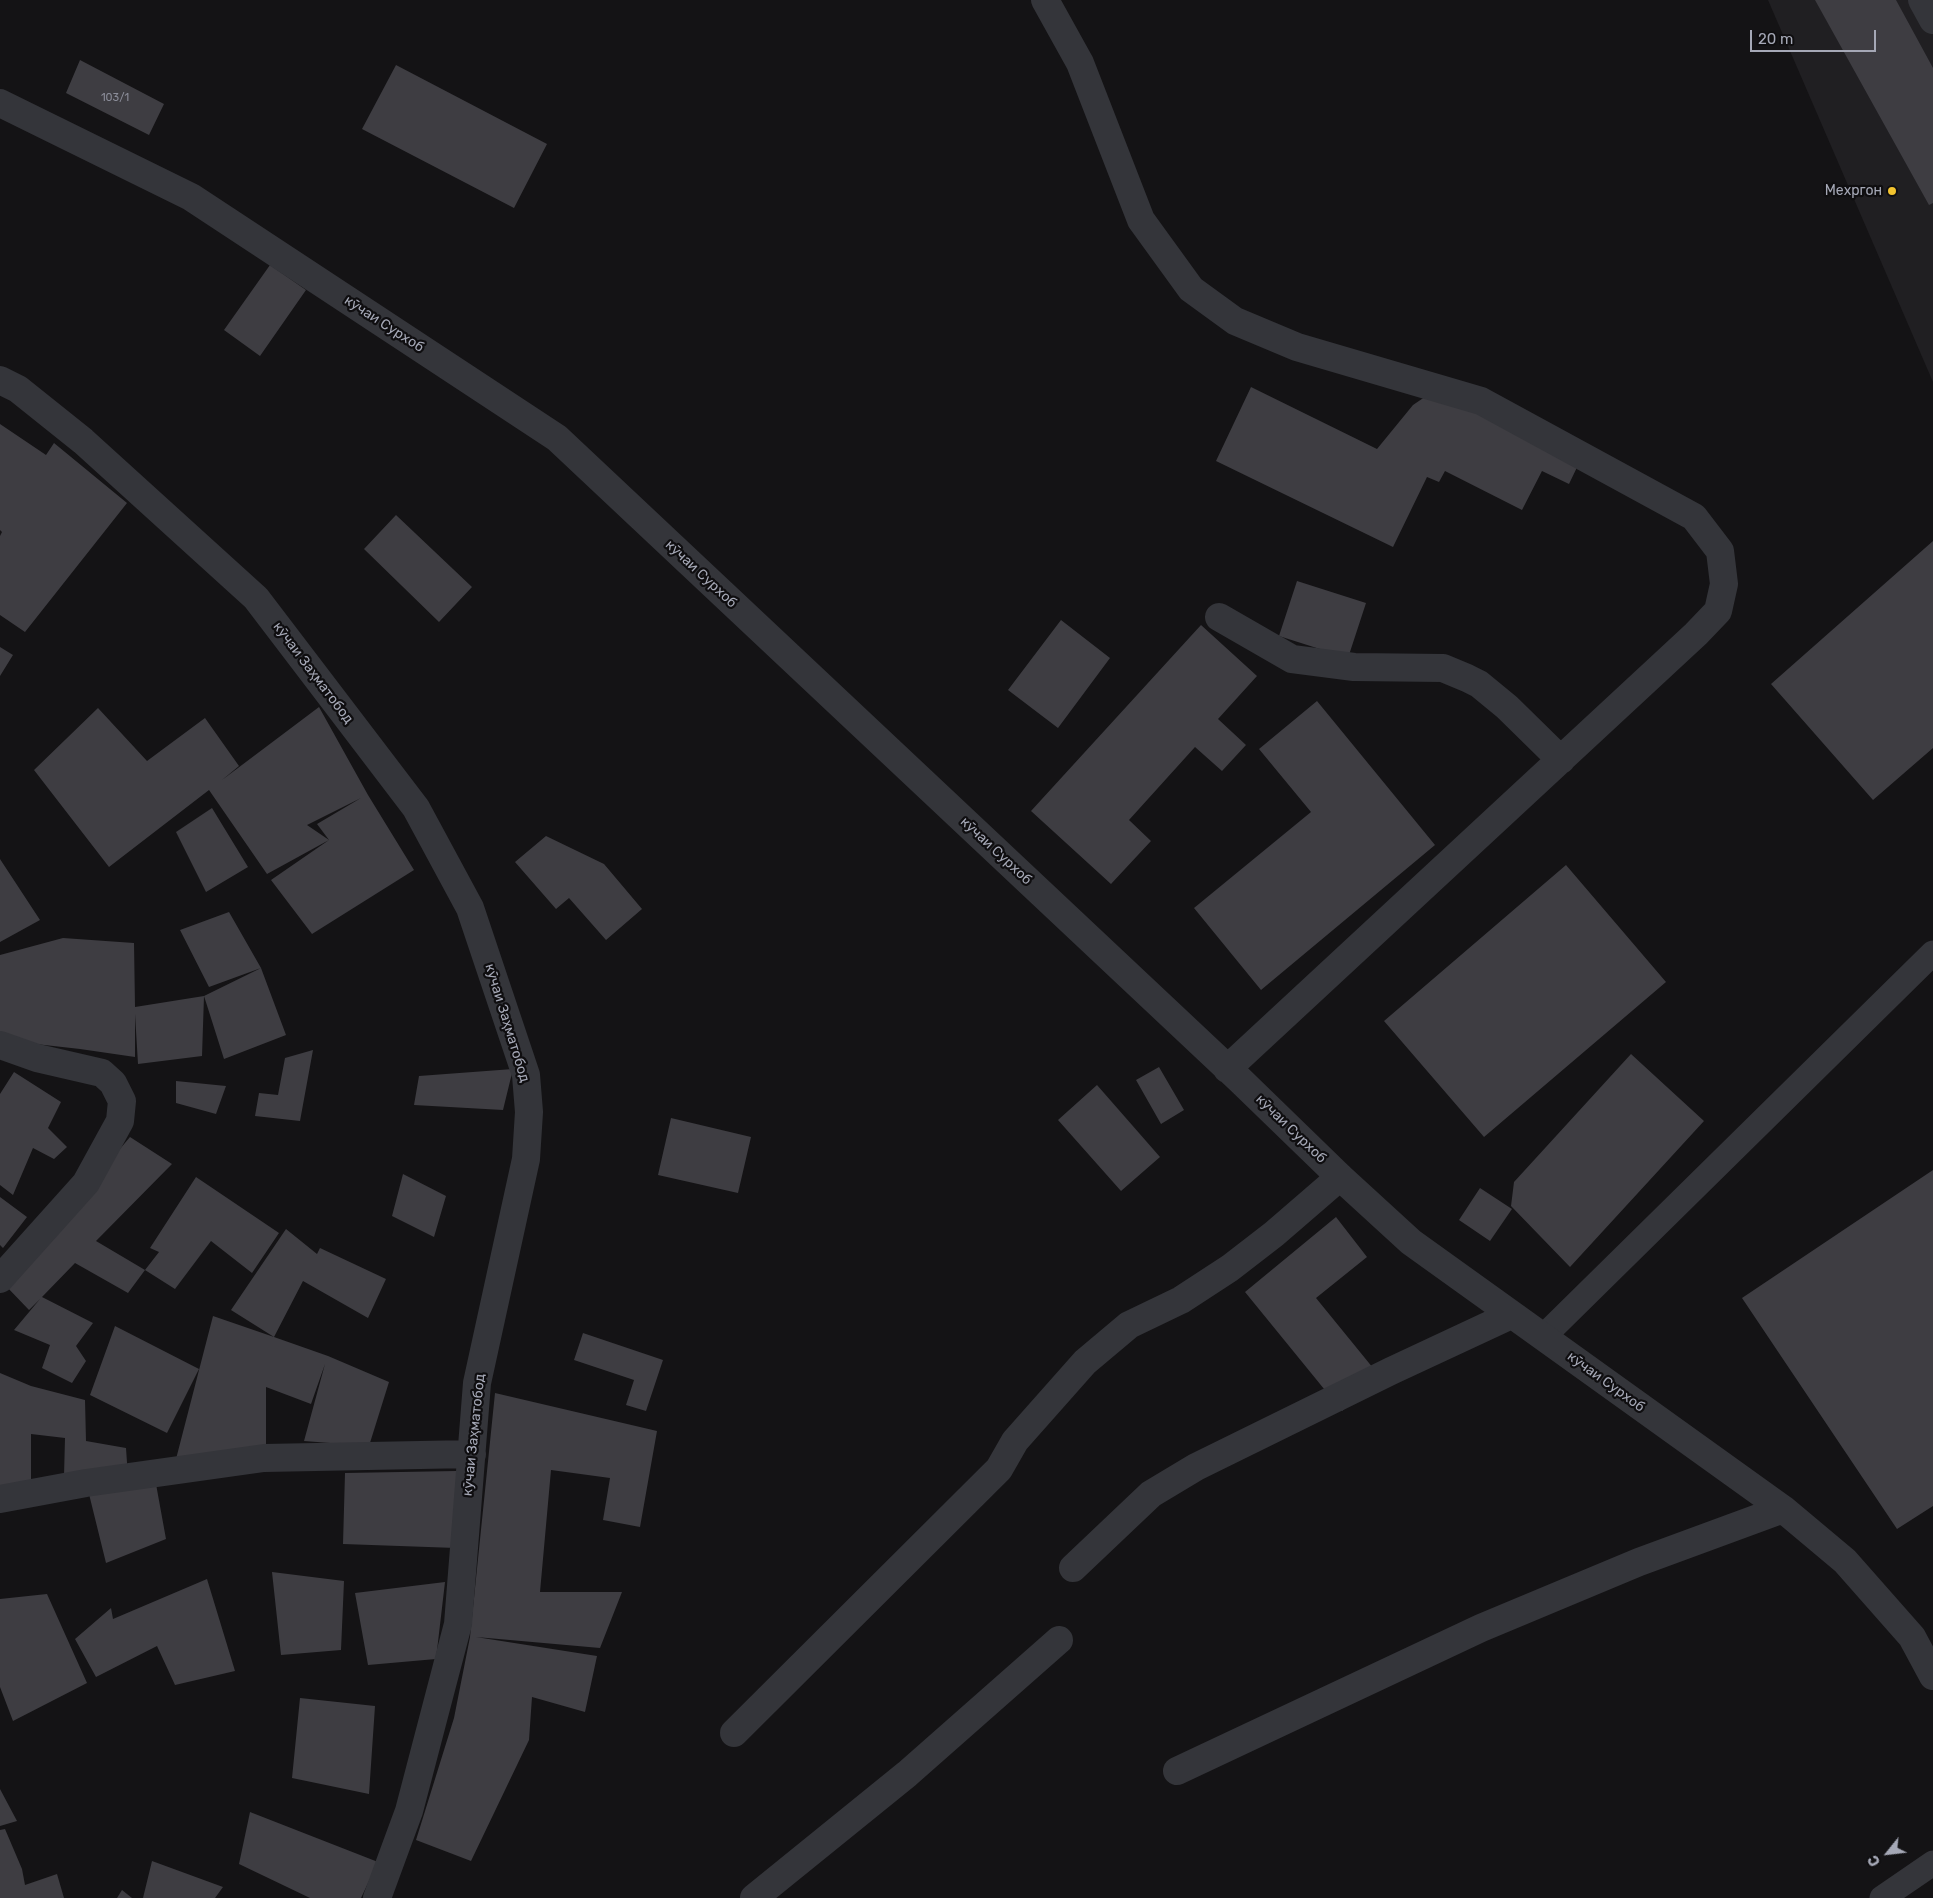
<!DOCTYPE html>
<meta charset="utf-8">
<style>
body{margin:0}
#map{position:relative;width:1933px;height:1898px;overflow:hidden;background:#141315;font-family:Rubik,sans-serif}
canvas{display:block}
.north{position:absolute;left:1863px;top:1828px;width:50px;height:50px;-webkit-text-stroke:4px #0f0e10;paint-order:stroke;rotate:241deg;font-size:14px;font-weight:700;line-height:20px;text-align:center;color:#a5a8b6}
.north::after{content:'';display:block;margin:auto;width:18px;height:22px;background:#a5a8b6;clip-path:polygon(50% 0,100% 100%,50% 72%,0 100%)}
.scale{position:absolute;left:1750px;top:30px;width:126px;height:22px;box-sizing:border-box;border:2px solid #a5a8b6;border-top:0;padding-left:6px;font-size:15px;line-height:18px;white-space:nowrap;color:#a5a8b6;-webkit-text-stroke:4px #0f0e10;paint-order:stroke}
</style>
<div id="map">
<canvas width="1933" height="1898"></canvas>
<div class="north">С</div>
<div class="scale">20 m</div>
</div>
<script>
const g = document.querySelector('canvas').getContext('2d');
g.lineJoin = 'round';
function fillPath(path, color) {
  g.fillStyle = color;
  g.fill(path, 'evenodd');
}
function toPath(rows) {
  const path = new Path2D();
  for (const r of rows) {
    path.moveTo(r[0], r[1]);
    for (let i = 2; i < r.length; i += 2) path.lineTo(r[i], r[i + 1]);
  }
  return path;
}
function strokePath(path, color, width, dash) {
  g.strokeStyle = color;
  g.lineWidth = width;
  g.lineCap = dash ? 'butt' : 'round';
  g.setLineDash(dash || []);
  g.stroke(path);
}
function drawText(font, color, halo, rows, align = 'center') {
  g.font = font + ' Rubik,sans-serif';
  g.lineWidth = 4.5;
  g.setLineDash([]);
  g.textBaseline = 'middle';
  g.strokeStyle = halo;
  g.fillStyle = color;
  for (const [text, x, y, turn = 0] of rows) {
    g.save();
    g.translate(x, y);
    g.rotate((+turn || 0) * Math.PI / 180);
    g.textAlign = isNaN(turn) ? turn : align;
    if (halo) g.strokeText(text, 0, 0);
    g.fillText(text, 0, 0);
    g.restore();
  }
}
const built = toPath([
 [1768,0,1933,0,1933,382]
]);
const building = toPath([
 [1815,0,1896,0,1933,68,1933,203,1929,205],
 [80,60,164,104,149,135,66,93],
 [396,65,547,144,514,208,362,129],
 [270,265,306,290,260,356,224,330],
 [1251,387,1377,449,1413,405,1438,388,1581,459,1569,484,1542,471,1522,510,1445,471,1439,482,1427,477,1393,547,1216,461],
 [0,424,46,455,54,443,127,503,25,632,0,615,0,536,2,532,0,530],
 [396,515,472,587,439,622,364,549],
 [1933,541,1933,748,1873,800,1771,684],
 [1297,581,1366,603,1348,658,1279,636],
 [1061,620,1110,658,1058,728,1008,690],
 [1201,625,1257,676,1218,719,1246,745,1222,771,1195,747,1129,820,1151,841,1111,884,1031,811],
 [0,647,13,655,0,676],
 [1317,701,1435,845,1261,990,1194,908,1311,812,1259,749],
 [319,707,368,795,414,870,312,934,271,880,329,840,317,824,361,798,307,825,329,840,267,874,209,790,109,867,34,770,98,708,147,761,205,718,239,766,222,780],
 [212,808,248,867,206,892,176,832],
 [546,836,604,864,642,909,606,940,569,898,556,909,515,862],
 [0,859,40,920,0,942],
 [1566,865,1666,982,1484,1137,1384,1021],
 [229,912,261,968,286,1035,224,1059,204,996,261,968,209,987,180,930],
 [63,938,134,943,135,1007,204,996,202,1056,138,1064,135,1014,135,1057,80,1049,0,1040,0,955],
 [313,1050,300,1121,255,1116,259,1093,278,1095,285,1058],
 [1631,1054,1704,1121,1570,1267,1511,1206,1514,1182],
 [1159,1067,1184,1110,1161,1124,1136,1080],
 [513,1069,503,1110,414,1105,419,1076],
 [14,1072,61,1102,48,1128,67,1147,54,1159,33,1148,13,1195,0,1185,0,1094],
 [176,1081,226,1086,216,1114,176,1103],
 [1097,1085,1160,1157,1121,1191,1058,1120],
 [671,1118,751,1137,738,1193,658,1175],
 [130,1137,172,1164,96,1241,145,1270,128,1293,75,1263,42,1297,93,1323,76,1346,86,1361,72,1383,42,1368,50,1345,14,1330,40,1299,29,1310,5,1285],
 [1933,1170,1933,1506,1897,1529,1742,1298],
 [403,1174,446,1196,434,1237,392,1216],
 [196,1177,279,1233,252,1273,211,1241,175,1289,145,1270,159,1252,150,1248],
 [1480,1188,1512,1209,1490,1241,1459,1220],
 [0,1197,27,1217,3,1248,0,1245],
 [1336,1217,1367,1257,1316,1298,1382,1379,1342,1411,1245,1292],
 [286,1229,317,1254,320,1248,386,1279,368,1318,303,1281,274,1337,328,1356,389,1382,369,1446,304,1441,325,1364,311,1404,266,1387,266,1450,176,1459,213,1316,274,1337,231,1310],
 [115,1326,199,1369,167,1433,90,1395],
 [583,1333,663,1360,646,1411,626,1405,634,1380,574,1360],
 [0,1373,31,1386,85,1400,86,1441,126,1448,128,1477,64,1476,65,1438,31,1434,31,1493,0,1492],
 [495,1393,657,1431,640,1527,603,1520,610,1478,551,1470,540,1592,622,1592,600,1648,476,1637,597,1656,585,1712,532,1697,529,1740,471,1861,416,1840,454,1718,470,1637],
 [456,1471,456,1548,343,1544,345,1473],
 [154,1473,166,1539,106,1563,89,1494],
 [272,1572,344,1581,341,1650,281,1655],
 [207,1579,235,1671,175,1685,157,1646,96,1677,75,1639,111,1608,113,1619],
 [445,1582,436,1659,368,1665,355,1593],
 [47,1594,87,1683,13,1721,0,1687,0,1599],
 [300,1698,375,1706,369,1794,292,1778],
 [0,1789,17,1821,0,1826],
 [250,1812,378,1862,361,1898,310,1898,239,1864],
 [5,1829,22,1869,25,1885,57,1874,64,1898,0,1898,0,1830],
 [152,1861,223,1887,215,1898,143,1898],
 [122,1890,132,1898,117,1898]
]);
const service = toPath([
 [1543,1337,1933,953],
 [1882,1898,1933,1863]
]);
const minor = toPath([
 [1045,0,1080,63,1141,220,1191,289,1235,321,1297,347,1481,401,1694,517,1720,551,1724,584,1718,611,1696,634,1227,1069],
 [1922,0,1933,20],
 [0,103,191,197,557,438,1240,1080,1340,1177,1411,1242,1783,1509,1845,1561,1912,1637,1933,1676],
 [0,380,18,389,83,441,256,598,416,808,470,908,526,1075,529,1112,526,1159,477,1383,458,1624,409,1811,377,1898],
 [1219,617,1292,659,1354,667,1443,668,1467,678,1479,684,1507,707,1561,760],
 [0,1045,37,1058,102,1073,113,1083,122,1101,120,1121,86,1183,0,1279],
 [0,1499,86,1483,264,1458,472,1454],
 [1073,1568,1151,1494,1196,1467,1391,1371,1511,1315],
 [734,1733,999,1469,1015,1441,1085,1362,1129,1325,1181,1300,1230,1268,1274,1234,1340,1177],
 [1177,1771,1481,1628,1639,1562,1783,1509],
 [754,1898,907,1774,1059,1640]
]);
const markers = [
 [1892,191,5,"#f2c32f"]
];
const numberNames = [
 ["103/1",115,98]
];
const poiNames = [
 ["Мехргон",1882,191]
];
const streetNames = [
 ["кӯчаи Сурхоб",384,324,33],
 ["кӯчаи Сурхоб",701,574,43],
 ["кӯчаи Заҳматобод",313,673,53],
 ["кӯчаи Сурхоб",996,851,43],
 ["кӯчаи Заҳматобод",507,1023,73],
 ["кӯчаи Сурхоб",1291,1129,44],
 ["кӯчаи Сурхоб",1606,1382,36],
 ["кӯчаи Заҳматобод",474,1435,-84]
];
fillPath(built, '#201f22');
fillPath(building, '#3e3d42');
strokePath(service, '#34353a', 25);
strokePath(minor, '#34353a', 28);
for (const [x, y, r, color] of markers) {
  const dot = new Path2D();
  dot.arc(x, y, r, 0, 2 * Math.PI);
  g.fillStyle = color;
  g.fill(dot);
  strokePath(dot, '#0f0e10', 2);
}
drawText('11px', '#8b8d99', null, numberNames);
drawText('14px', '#a5a8b6', '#0f0e10', poiNames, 'right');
drawText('14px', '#a5a8b6', '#0f0e10', streetNames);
</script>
